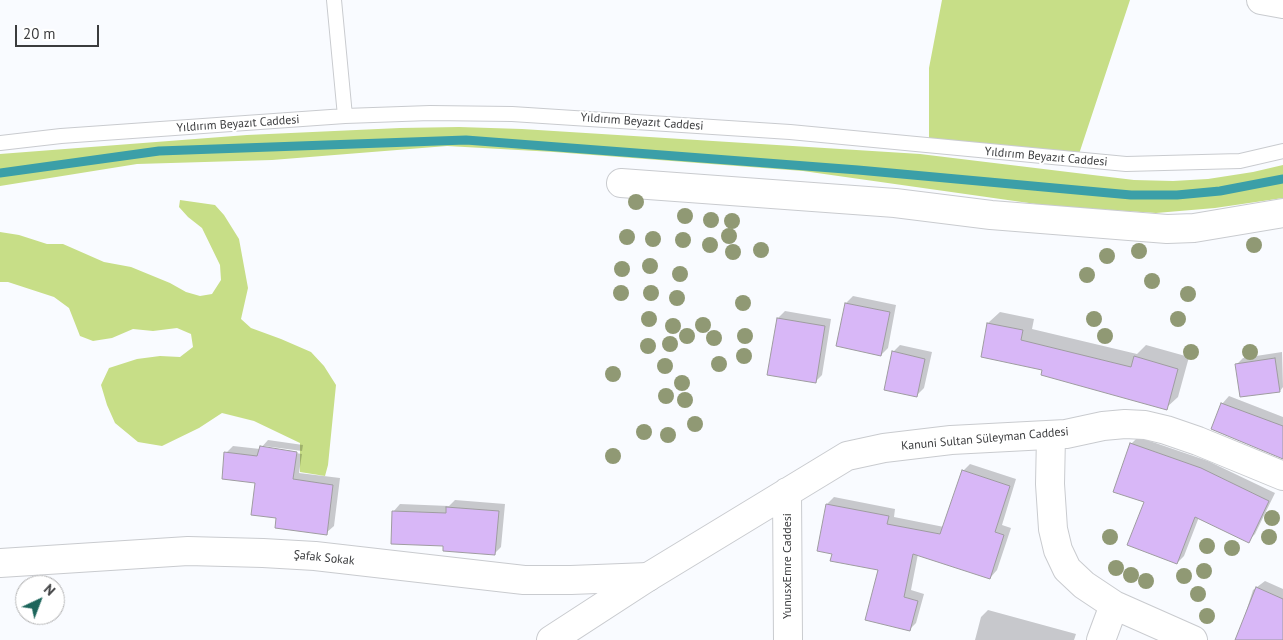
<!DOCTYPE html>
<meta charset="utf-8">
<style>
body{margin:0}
#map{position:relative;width:1283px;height:640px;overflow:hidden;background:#f9fbff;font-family:"PT Sans",sans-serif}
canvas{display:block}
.north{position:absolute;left:15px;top:575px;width:50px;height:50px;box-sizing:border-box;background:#fff;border:1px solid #b1b1b2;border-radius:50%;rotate:43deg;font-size:14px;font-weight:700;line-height:20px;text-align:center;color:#3b3c3e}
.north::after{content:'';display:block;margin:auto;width:18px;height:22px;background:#1c655b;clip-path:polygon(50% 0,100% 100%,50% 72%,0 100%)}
.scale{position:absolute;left:15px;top:25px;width:84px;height:22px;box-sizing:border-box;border:2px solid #3b3c3e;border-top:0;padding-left:6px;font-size:15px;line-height:18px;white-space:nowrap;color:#3b3c3e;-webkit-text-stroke:4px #fff;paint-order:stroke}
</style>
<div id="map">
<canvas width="1283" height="640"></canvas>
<div class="north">N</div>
<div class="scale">20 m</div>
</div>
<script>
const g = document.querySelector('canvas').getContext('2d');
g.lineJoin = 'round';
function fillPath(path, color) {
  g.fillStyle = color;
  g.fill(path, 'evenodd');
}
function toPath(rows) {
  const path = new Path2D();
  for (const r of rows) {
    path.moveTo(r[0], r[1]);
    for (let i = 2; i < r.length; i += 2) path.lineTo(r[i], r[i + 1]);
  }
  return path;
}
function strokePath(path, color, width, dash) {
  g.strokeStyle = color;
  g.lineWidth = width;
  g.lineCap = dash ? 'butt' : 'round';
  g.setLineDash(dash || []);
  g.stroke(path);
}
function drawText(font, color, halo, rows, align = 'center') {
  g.font = font + ' "PT Sans",sans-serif';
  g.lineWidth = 4;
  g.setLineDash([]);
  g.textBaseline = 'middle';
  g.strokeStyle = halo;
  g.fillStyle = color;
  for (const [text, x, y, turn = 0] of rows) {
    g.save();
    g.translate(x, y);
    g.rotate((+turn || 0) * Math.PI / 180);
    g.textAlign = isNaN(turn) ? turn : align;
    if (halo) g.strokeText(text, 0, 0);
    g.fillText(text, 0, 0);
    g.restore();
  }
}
const green = toPath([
 [942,0,1130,0,1077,160,929,146,929,68],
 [459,127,522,129,920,154,1134,180,1173,181,1208,179,1253,172,1283,165,1283,198,1215,208,1156,213,1050,206,803,171,554,152,447,146,272,160,137,164,0,186,0,154,247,135,400,128],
 [180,200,215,205,224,215,239,239,248,288,241,319,251,328,281,339,311,352,324,366,336,385,328,465,325,476,300,472,300,443,254,421,222,413,199,428,162,446,138,442,115,423,107,405,101,385,109,368,137,359,160,356,180,357,193,347,191,334,177,328,153,331,133,329,112,338,93,341,80,336,69,308,54,297,8,282,0,282,0,232,19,235,47,244,63,244,104,262,131,267,170,283,186,292,200,296,212,294,221,280,220,265,202,228,188,217,179,207]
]);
const shadow = toPath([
 [853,296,896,305,888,348,881,355,846,303],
 [785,311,831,319,822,375,815,382,778,318],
 [1000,312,1034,319,1032,329,1137,354,1146,345,1189,357,1178,397,1166,408,1044,369,988,323],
 [900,345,932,352,924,388,917,395,893,352],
 [1282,352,1283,387,1280,391,1236,365,1243,358],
 [1229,396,1283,417,1283,458,1222,404],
 [1138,437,1208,461,1275,493,1255,534,1248,541,1199,517,1184,556,1177,563,1145,501,1131,444],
 [268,440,303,445,302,451,264,446,264,448,302,454,299,473,340,478,334,526,326,533,278,517,256,482,226,453,233,446,260,449],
 [970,464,1016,479,1002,525,1011,528,997,570,990,578,918,554,911,590,924,594,916,623,909,630,879,569,833,553,827,504,834,497,895,509,894,517,944,527,963,471],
 [455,500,505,504,501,547,494,554,444,545,393,512,400,504,449,506],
 [1265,581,1283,589,1283,640,1237,640,1253,590],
 [988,610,1076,634,1074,640,975,640,981,617]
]);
const stream = toPath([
 [0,173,159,151,466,140,858,170,1131,195,1177,195,1220,191,1283,179]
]);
const building = toPath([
 [845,303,890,312,881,356,836,346,845,303],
 [777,318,825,326,816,383,767,375,777,318],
 [987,323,1023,330,1021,340,1131,367,1134,356,1178,369,1167,410,1041,375,1042,370,981,357,987,323],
 [892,351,925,359,917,397,884,390,892,351],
 [1275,358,1280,392,1240,397,1235,364,1275,358],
 [1221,403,1283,426,1283,459,1211,429,1221,403],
 [1130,443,1201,468,1269,501,1249,543,1195,517,1177,564,1127,545,1144,502,1113,492,1130,443],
 [260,446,297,452,293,479,333,485,327,535,275,528,276,518,251,515,255,483,222,479,224,452,257,456,260,446],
 [962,470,1010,486,995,532,1004,535,990,579,913,554,904,597,918,601,910,631,865,620,878,570,830,561,832,554,817,551,826,504,889,516,887,524,940,534,962,470],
 [446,507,499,511,495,555,443,551,443,546,391,544,392,511,446,513,446,507],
 [1256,587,1283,599,1283,640,1235,640,1256,587]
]);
const lane = toPath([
 [334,0,345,116],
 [0,143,61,136,345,116,430,113,512,114,790,132,1126,164,1240,161,1283,151]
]);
const street = toPath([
 [1261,0,1283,4],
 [621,183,895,203,991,215,1167,229,1194,228,1283,213],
 [1051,436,1050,484,1053,529,1058,550,1067,569,1084,585,1114,605,1193,640],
 [0,563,188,551,263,553,315,556,524,580,571,580,648,577],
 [1101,640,1114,605]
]);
const secondary = toPath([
 [787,492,788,640],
 [551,640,648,577,847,456,884,448,951,440,1066,434,1103,426,1125,424,1145,425,1166,430,1198,441,1283,476]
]);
const trees = [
 [636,202],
 [685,216],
 [711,220],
 [732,221],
 [729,236],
 [627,237],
 [653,239],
 [683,240],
 [710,245],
 [1254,245],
 [761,250],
 [1139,251],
 [733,252],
 [1107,256],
 [650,266],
 [622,269],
 [680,274],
 [1087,275],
 [1152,281],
 [621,293],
 [651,293],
 [1188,294],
 [677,298],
 [743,303],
 [649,319],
 [1094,319],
 [1178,319],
 [703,325],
 [673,326],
 [687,336],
 [745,336],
 [1105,336],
 [714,338],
 [670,344],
 [648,346],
 [1191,352],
 [1250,352],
 [744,356],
 [719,364],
 [665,366],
 [613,374],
 [682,383],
 [666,396],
 [685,400],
 [695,424],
 [644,432],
 [668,435],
 [613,456],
 [1272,518],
 [1110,537],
 [1269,537],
 [1207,546],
 [1232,548],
 [1116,568],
 [1204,571],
 [1131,575],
 [1184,576],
 [1146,581],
 [1198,594],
 [1207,616]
];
const streetNames = [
 ["Yıldırım Beyazıt Caddesi",642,122,4],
 ["Yıldırım Beyazıt Caddesi",238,124,-4],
 ["Yıldırım Beyazıt Caddesi",1046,157,5],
 ["Kanuni Sultan Süleyman Caddesi",985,439,-5],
 ["Şafak Sokak",324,558,6],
 ["YunusxEmre Caddesi",788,566,-90]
];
fillPath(green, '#c7de87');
fillPath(shadow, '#0003');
strokePath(stream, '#3b9fa8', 9);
fillPath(building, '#d8b7f7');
strokePath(building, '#9e9ca0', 1);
strokePath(lane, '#c9cbcf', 16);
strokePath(street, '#c9cbcf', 30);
strokePath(secondary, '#c9cbcf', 30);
strokePath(lane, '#fff', 14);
strokePath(street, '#fff', 28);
strokePath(secondary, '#fff', 28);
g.fillStyle = '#909974';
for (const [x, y] of trees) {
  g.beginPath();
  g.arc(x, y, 8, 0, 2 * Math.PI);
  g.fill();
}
drawText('12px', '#3b3c3e', '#fff', streetNames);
</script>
